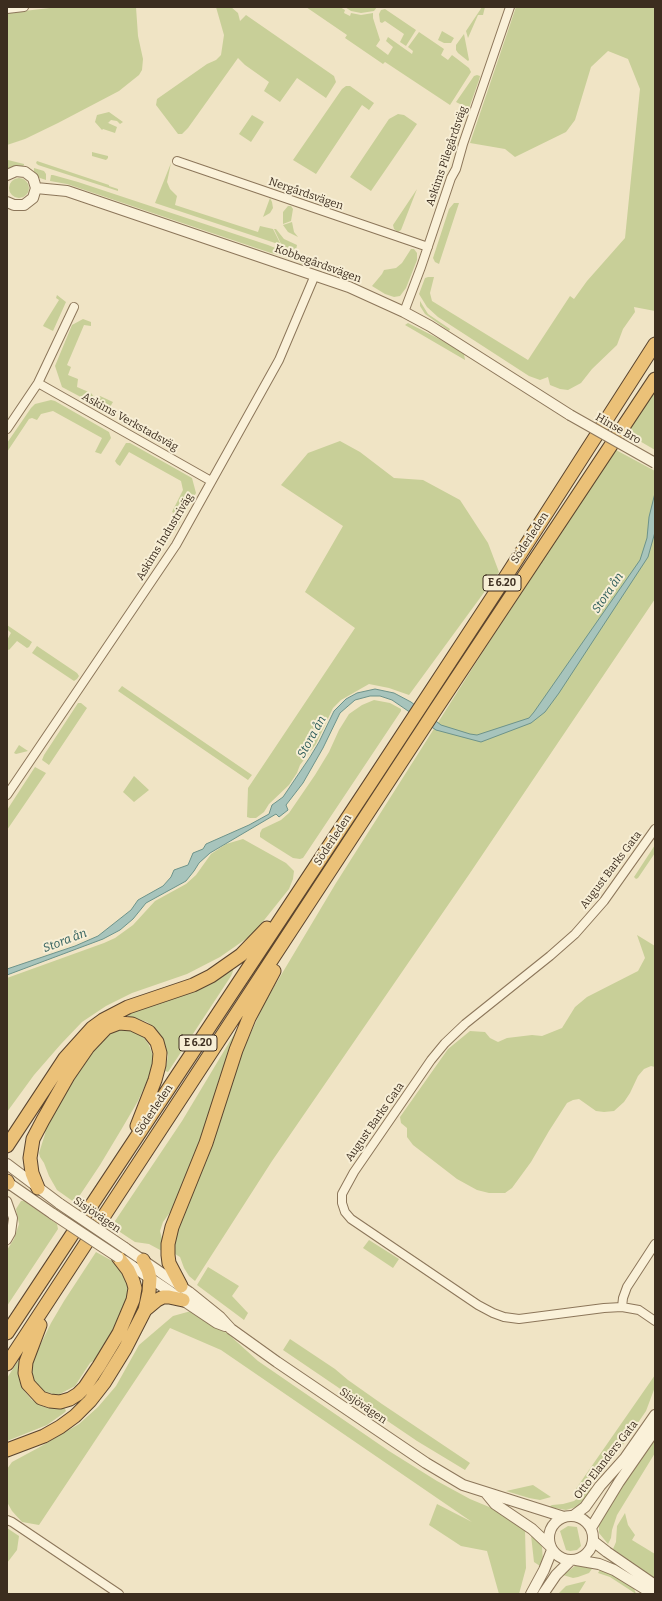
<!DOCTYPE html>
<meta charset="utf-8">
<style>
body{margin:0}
#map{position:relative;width:662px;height:1601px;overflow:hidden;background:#f0e4c5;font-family:Bitter,serif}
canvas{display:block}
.frame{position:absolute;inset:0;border:8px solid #3c2d1f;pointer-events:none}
</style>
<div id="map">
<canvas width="662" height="1601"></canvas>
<div class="frame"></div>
</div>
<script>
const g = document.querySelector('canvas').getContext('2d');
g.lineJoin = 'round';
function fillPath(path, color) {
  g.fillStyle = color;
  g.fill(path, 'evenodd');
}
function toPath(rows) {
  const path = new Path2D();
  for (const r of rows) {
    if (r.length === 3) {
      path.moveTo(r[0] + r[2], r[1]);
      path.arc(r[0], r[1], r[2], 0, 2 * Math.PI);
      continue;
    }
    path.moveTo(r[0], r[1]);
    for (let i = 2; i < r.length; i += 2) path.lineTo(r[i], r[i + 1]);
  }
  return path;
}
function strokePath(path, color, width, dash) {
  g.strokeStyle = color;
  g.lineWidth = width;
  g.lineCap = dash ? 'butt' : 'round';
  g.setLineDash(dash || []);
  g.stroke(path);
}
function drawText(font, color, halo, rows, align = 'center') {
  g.font = font + ' Bitter,serif';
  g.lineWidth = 4;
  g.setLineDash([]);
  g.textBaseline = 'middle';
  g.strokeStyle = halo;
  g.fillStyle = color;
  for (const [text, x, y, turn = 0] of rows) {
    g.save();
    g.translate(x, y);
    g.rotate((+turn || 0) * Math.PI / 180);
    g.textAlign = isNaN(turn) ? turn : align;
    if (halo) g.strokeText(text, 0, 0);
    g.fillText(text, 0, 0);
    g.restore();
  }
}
const green = toPath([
 [58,7,136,7,138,36,143,59,142,70,139,75,119,91,58,123,25,139,7,145,7,13],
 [216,7,231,7,238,13,240,21,246,15,334,76,336,82,326,98,297,78,280,102,264,91,269,82,245,65,238,58,188,128,182,134,178,134,156,105,157,99,207,64,216,60,221,55,224,35],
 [306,7,340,7,345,10,344,13,350,16,351,13,361,15,373,13,373,18,380,40,376,46,388,55,393,47,386,41,388,37,412,54,413,51,408,47,419,32,444,49,441,55,448,60,452,55,469,68,471,72,450,105,385,62,383,64,345,38,347,35],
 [345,7,377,7,374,11,361,13,351,11],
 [482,7,485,7,483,15,478,15,468,38,466,31],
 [516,7,655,7,655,311,634,307,635,312,623,329,617,345,592,369,581,383,568,390,560,389,550,385,548,377,540,380,529,376,438,317,427,307,419,294,425,278,428,277,434,277,430,293,432,301,528,360,570,296,574,299,587,281,625,238,640,89,628,59,608,51,591,67,575,120,566,132,515,157,505,149,470,143],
 [385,9,416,30,406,46,400,42,404,34,385,21,382,23,380,22,379,14,381,10],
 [442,31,454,38,451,43,444,43,438,40],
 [464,34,469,60,468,61,458,53,456,50,456,45],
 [477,75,480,76,479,80,467,114,460,112,462,105,456,102,474,76],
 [346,86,350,86,374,103,369,110,362,105,316,174,293,160,342,89],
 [109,112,123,122,120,124,117,121,111,120,108,123,106,122,117,127,115,133,103,129,102,130,95,122,97,115],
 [398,114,404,115,417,124,371,191,350,177,389,119],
 [252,115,264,122,251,142,239,134],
 [92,152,108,156,108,158,106,160,92,156],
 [8,160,24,164,24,165,21,168,7,168],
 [37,161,109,185,109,186,118,189,118,191,38,165,36,163],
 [171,163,167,182,170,189,177,196,175,205,258,232,260,226,273,229,281,245,155,203],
 [34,168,44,171,46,174,46,180,37,177,34,173],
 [51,175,53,175,78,182,268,245,288,253,291,255,293,259,271,253,67,184,50,181],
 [19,188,10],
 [417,189,401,230,398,232,394,229,393,225],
 [270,198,272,202,273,208,270,213,263,217],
 [454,203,459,203,439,264,435,262,433,258,449,209],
 [288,206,291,206,293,209,291,221,283,224,283,212],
 [292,222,294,232,298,237,288,232,283,225],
 [274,229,276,229,284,239,297,245,296,250,282,246],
 [411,249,414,249,417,253,417,260,406,288,400,296,394,297,385,294,372,286,382,274,384,270,396,268,402,263],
 [302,259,336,270,335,273,299,263],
 [57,295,66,302,53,331,43,326,44,324,59,300,56,298],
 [420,301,428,314,450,329,449,331,425,314,420,306],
 [83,319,91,322,91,326,84,325,67,365,71,367,68,375,78,379,77,387,91,393,94,397,92,403,62,387,55,366,72,325],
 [408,323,455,347,464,354,465,360,405,325],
 [655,392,655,450,626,433],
 [100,396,113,402,107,412,95,405],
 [51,400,55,401,109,432,111,438,101,454,95,452,102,438,53,411,41,414,37,420,32,418,29,419,7,452,7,443,31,408,35,404],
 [340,441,360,452,394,478,423,480,460,500,488,543,499,572,409,695,389,688,369,684,341,700,333,708,316,744,300,765,297,773,289,785,269,804,264,812,256,818,250,818,247,817,248,788,355,628,305,592,343,526,281,485,308,453],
 [126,443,130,443,192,478,196,493,175,531,168,528,176,514,172,512,183,490,181,481,129,452,120,466,117,464,115,461],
 [616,450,655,471,655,599,468,876,272,1161,195,1281,189,1276,184,1268,180,1257,175,1254,171,1255,171,1250,231,1077,265,1002,336,883,484,650],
 [7,625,32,642,29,647,27,648,17,641,9,650,7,649,7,640,11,633,7,629],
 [37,646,77,673,79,676,77,679,74,681,32,653],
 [122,686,252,775,248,780,118,691],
 [374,700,390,703,401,709,401,711,303,858,300,859,293,858,266,841,260,837,260,833,262,829,281,820,289,813,315,775,329,752,339,730,349,714,362,705],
 [78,703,81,703,87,708,49,765,42,760,44,755],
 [19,745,28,751,16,754,14,753],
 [35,767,46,773,7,830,7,810],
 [134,776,149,790,134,802,123,792],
 [243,839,286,863,294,871,293,879,289,889,253,934,220,957,187,974,132,993,106,1006,82,1022,61,1044,34,1075,7,1112,7,978,104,943,115,938,133,925,155,901,186,884,196,875,211,854,226,844],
 [655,845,655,853,638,878,636,879,634,877],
 [637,935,655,946,655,1067,651,1066,644,1069,638,1076,630,1093,624,1102,614,1111,604,1112,596,1111,579,1099,573,1100,567,1103,549,1131,531,1162,512,1188,505,1193,489,1193,477,1190,457,1179,413,1145,407,1137,407,1128,401,1123,400,1117,448,1049,470,1031,485,1032,490,1038,498,1042,507,1038,532,1035,542,1036,562,1028,575,1007,587,997,638,971,645,958],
 [230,969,233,969,233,971,231,976,168,1072,165,1071,168,1056,163,1038,155,1028,147,1022,125,1015],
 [248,1011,249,1013,220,1076,204,1130,174,1207,163,1222,160,1231,163,1243,162,1251,149,1244,135,1242,114,1228,113,1224,182,1121],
 [122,1029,132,1031,142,1035,149,1045,153,1056,152,1070,138,1101,121,1130,100,1165,76,1201,74,1202,57,1190,49,1176,44,1163,40,1157,39,1153,45,1134,46,1125,49,1118,85,1060,102,1041,112,1032],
 [21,1201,24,1201,57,1224,58,1229,7,1306,7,1250,14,1239,19,1224,16,1209],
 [369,1240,399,1259,393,1268,363,1248],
 [96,1252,116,1263,130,1286,128,1298,115,1329,98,1358,90,1363,75,1386,58,1395,45,1392,35,1384,32,1378,32,1370,33,1360,51,1323,64,1301],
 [208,1267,239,1286,232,1296,248,1313,244,1320,197,1285],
 [191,1311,227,1333,258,1361,389,1451,437,1481,470,1499,494,1509,525,1530,526,1568,519,1594,499,1594,487,1551,461,1546,429,1525,437,1504,472,1522,221,1350,170,1328,39,1525,22,1522,12,1511,7,1502,7,1469,12,1462,38,1448,79,1424,98,1407,116,1386,139,1345,173,1316],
 [290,1339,335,1369,348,1380,382,1404,470,1463,465,1470,417,1441,283,1350],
 [18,1361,20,1361,20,1377,21,1384,25,1392,32,1400,40,1405,48,1408,64,1407,66,1411,64,1413,47,1425,7,1441,7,1378],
 [655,1375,655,1387,646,1411,618,1452,593,1478,573,1493],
 [655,1435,655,1453,617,1515,612,1530,611,1538,608,1544,599,1533,599,1524,603,1514],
 [533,1485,551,1497,540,1500,529,1498,506,1491],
 [591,1488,592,1489,581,1504,576,1507,566,1510,549,1507,552,1505,563,1504,574,1501],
 [625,1513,628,1525,635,1535,632,1540,655,1554,655,1580,613,1549,616,1542,617,1526],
 [568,1526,577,1527,581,1546,577,1550,570,1551,566,1550,560,1531],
 [7,1528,19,1536,17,1550,7,1563],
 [531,1535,541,1544,542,1547,543,1561,540,1566,534,1562],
 [583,1565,594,1566,589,1573,578,1577,573,1578,563,1575,575,1566],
 [601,1568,634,1588,636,1594,610,1577,598,1573],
 [586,1581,578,1594,558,1594,566,1586]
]);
const water = toPath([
 [655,493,655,532,648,557,559,693,545,712,531,723,481,742,436,730,392,700,380,696,370,696,355,700,340,713,323,748,303,783,286,805,288,810,279,817,276,814,210,853,199,863,194,871,186,881,146,903,133,919,120,930,103,939,7,975,7,969,75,946,98,936,131,910,138,900,163,886,171,877,174,870,188,865,193,853,203,849,206,844,249,825,269,814,272,805,283,797,310,757,319,742,334,711,346,699,357,693,375,689,394,693,411,702,441,725,470,734,477,735,529,718,534,712,640,560,647,538,649,517,655,493]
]);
const minor = toPath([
 [7,9,24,7],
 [177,161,428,247],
 [404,312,421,267,451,178,456,169,463,144,510,7],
 [38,383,211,481],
 [7,429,38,383,74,307],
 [7,795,176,545,279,360,315,275],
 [655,829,604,901,575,934,550,956,465,1024,445,1043,431,1060,354,1172,342,1194,342,1203,345,1212,351,1219,478,1305,493,1313,504,1317,519,1319,604,1308,622,1307,639,1310,655,1321],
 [7,1201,13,1218,11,1233,7,1240],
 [622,1307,623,1298,627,1287,655,1244],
 [7,1520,12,1522,119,1594]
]);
const tertiary = toPath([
 [7,175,16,171,25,172,33,178,36,188,33,198,24,205,14,205,7,202],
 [36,188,67,191,349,287,404,312,430,326,570,415],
 [7,1164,60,1204],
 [7,1182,53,1214],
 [125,1248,189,1292,220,1317,231,1329,277,1362,426,1463,463,1485,564,1517],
 [123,1260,217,1323,225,1326],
 [486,1493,495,1504,532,1529,551,1547],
 [571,1538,22],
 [573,1516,585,1507,600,1486,625,1458,655,1415],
 [591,1528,619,1482,655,1430],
 [593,1541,607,1552,655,1585],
 [576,1560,599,1564,614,1570,653,1594],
 [531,1594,544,1570,552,1550],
 [543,1594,556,1575,571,1560]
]);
const trunk = toPath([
 [7,1146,65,1058,92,1028,103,1020,128,1007,193,985,211,976,241,955,267,928],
 [7,1181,8,1183],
 [38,1188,32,1173,30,1158,33,1139,43,1120,68,1076,88,1047,106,1028,119,1023,132,1024,149,1032,157,1042,160,1053,159,1065,155,1080,137,1126],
 [181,1286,169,1263,168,1255,168,1244,172,1227,206,1143,236,1050,249,1018,274,971],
 [145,1310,157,1300,163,1297,169,1297,183,1300],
 [40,1325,26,1362,25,1373,28,1384,41,1398,50,1401,60,1402,70,1399,78,1394,85,1387,99,1366,119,1333,133,1300,135,1288,133,1281,128,1270,118,1257],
 [7,1333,370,784,503,581,655,344],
 [7,1364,436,709,655,379],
 [7,1450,44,1436,60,1427,75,1416,90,1401,104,1383,125,1349,145,1310,149,1292,150,1278,148,1270,143,1260]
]);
const tertiaryBridge = toPath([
 [570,415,655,463],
 [60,1204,125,1248],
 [53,1214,118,1257]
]);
const shields = [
 [502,583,38],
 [198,1043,38]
];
const shieldNames = [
 ["E 6.20",502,583],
 ["E 6.20",198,1043]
];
const streetNames = [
 ["Askims Pilegårdsväg",447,156,-71],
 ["Nergårdsvägen",306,194,19],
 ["Kobbegårdsvägen",318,264,20],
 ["Askims Verkstadsväg",130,422,29],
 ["Hinse Bro",618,429,30],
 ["Askims Industriväg",165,537,-59],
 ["Söderleden",530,538,-57],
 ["Söderleden",333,840,-57],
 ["August Barks Gata",611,870,-53],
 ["Söderleden",154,1110,-56],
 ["August Barks Gata",375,1122,-55],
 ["Sisjövägen",97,1215,34],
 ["Sisjövägen",363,1406,34],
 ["Otto Elanders Gata",606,1460,-52]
];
const waterNames = [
 ["Stora ån",608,593,-56],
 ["Stora ån",312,737,-61],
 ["Stora ån",65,941,-21]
];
fillPath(green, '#c8cf98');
fillPath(water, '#a7c4bc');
strokePath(water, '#6d938a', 1);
strokePath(minor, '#8c765a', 10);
strokePath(tertiary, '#8c765a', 12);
strokePath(trunk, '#5a442e', 15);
strokePath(minor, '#faf1d9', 8);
strokePath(tertiary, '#faf1d9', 10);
strokePath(trunk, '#ebc178', 13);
strokePath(tertiaryBridge, '#8c765a', 12, []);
strokePath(tertiaryBridge, '#faf1d9', 10);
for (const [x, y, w] of shields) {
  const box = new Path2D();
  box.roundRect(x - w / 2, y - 8, w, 16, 3);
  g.fillStyle = '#f7eed5';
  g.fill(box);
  strokePath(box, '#3c2d1f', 1);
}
drawText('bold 10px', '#3c2d1f', null, shieldNames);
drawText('11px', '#3c2d1f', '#f7eed5', streetNames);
drawText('italic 12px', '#2d5c5a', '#f7eed5', waterNames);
</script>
